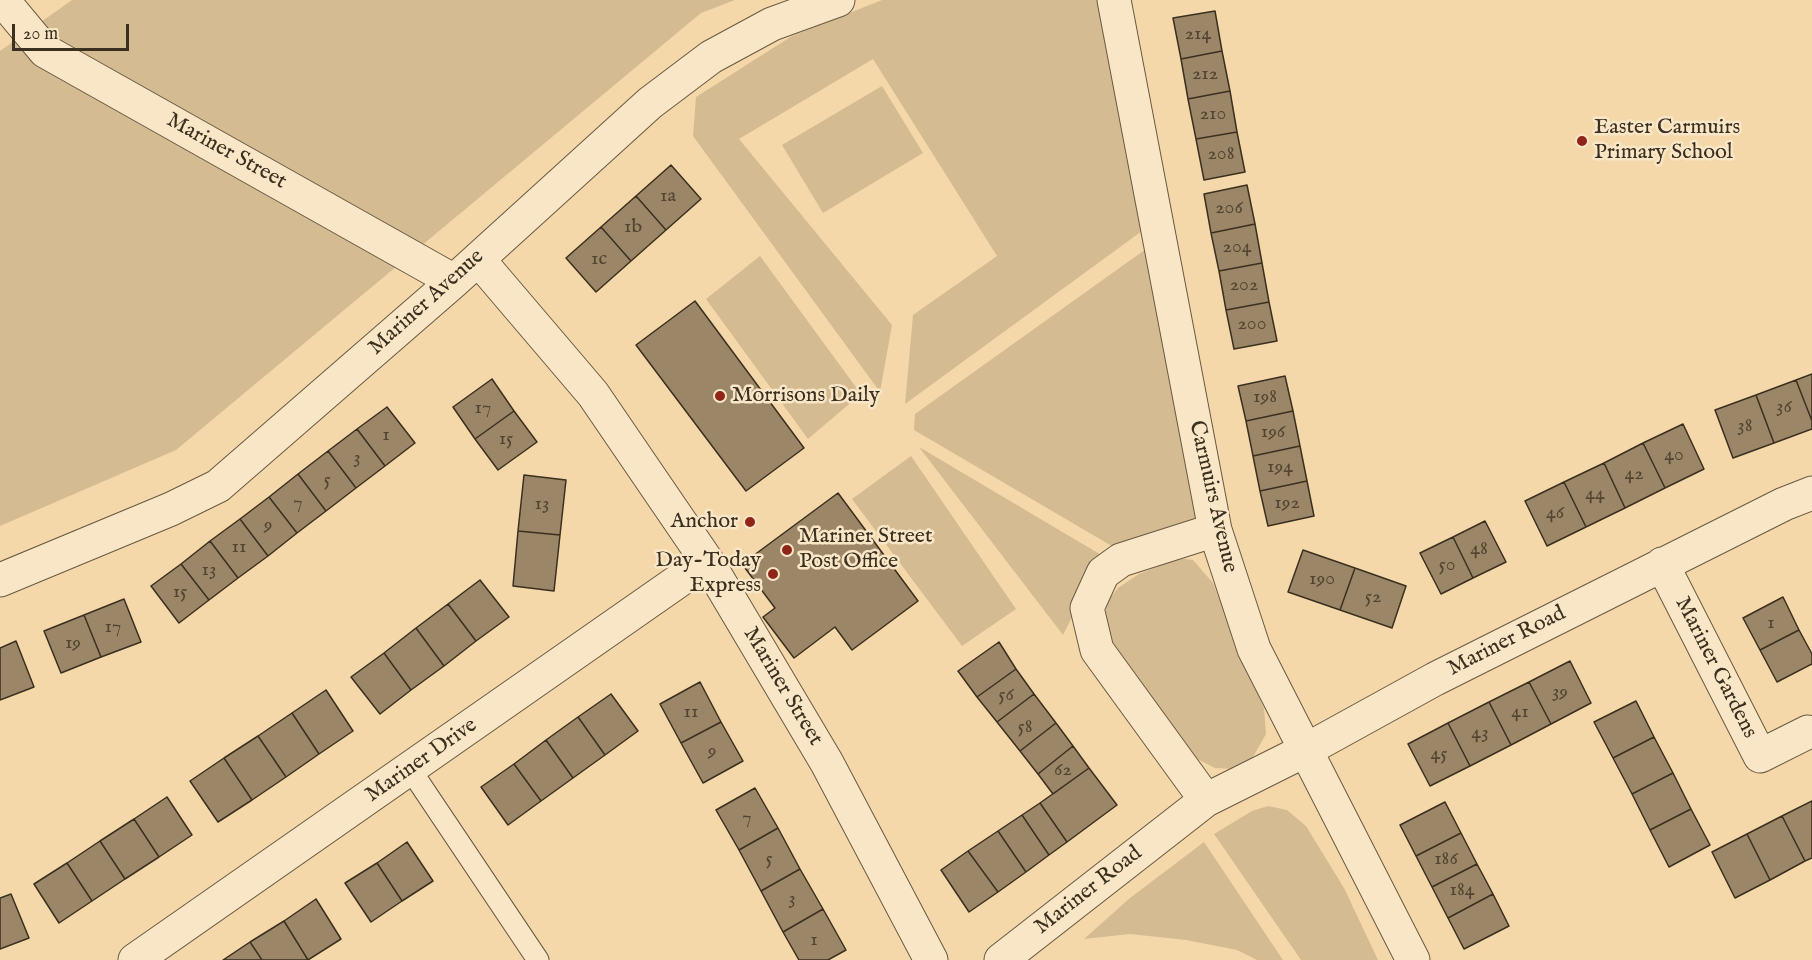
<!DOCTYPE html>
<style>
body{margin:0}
#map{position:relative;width:1812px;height:960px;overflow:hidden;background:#f4d8a9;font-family:"IM FELL English",serif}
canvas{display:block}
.scale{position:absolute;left:12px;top:24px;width:117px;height:27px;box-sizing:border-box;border:3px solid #3b2f1f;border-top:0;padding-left:8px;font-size:18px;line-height:21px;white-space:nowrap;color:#3b2f1f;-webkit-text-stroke:4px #f8e6c7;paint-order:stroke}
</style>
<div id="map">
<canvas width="1812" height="960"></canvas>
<div class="scale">20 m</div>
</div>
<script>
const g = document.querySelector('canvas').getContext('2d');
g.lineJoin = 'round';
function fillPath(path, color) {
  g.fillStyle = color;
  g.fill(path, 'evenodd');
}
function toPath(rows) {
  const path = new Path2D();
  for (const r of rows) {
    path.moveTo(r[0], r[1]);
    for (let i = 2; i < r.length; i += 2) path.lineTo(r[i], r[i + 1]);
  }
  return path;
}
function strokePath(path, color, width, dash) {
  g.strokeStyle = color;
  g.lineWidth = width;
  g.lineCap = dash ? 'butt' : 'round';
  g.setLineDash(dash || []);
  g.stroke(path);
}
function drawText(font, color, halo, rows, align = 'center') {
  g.font = font + ' "IM FELL English",serif';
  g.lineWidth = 5;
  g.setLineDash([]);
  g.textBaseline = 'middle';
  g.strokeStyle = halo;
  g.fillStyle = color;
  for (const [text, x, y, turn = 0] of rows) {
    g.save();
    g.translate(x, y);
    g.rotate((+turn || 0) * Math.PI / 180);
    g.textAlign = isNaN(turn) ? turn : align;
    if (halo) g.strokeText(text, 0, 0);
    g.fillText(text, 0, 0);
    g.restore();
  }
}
const green = toPath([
 [72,0,735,0,701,13,176,450,0,526,0,51],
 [882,0,1097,0,1100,6,1142,231,905,404,913,315,997,256,873,59,739,139,892,325,880,392,693,136,696,97,792,36],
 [882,86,923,153,823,213,782,145],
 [1146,249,1200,524,1122,552,914,430,915,414],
 [760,256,861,394,808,439,706,299],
 [919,447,1103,556,1063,635],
 [911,456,1016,609,962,646,852,499],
 [1179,558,1193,560,1213,583,1264,709,1266,734,1253,757,1233,769,1215,768,1195,758,1108,644,1103,623,1108,601,1118,588,1139,574],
 [1268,806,1287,810,1306,826,1344,888,1378,960,1301,960,1214,834,1252,811],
 [1204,842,1283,960,1257,960,1237,950,1186,940,1130,934,1084,939,1130,898]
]);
const building = toPath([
 [1215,11,1222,51,1181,59,1173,18,1215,11],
 [1222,51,1230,91,1188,99,1181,59,1222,51],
 [1230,91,1237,132,1196,139,1188,99,1230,91],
 [1237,132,1245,172,1204,180,1196,139,1237,132],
 [671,165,701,199,666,230,636,196,671,165],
 [1247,185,1255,224,1211,233,1204,194,1247,185],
 [636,196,666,230,631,261,601,227,636,196],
 [1255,224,1262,263,1219,271,1211,233,1255,224],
 [601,227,631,261,596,292,566,258,601,227],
 [1262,263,1269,302,1226,310,1219,271,1262,263],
 [695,301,804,448,746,491,636,345,695,301],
 [1269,302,1277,341,1234,349,1226,310,1269,302],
 [1812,374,1812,421,1796,380,1812,374],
 [1285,376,1293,411,1246,421,1238,386,1285,376],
 [492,379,514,411,475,439,453,407,492,379],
 [1796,380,1812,421,1812,429,1774,443,1756,395,1796,380],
 [1756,395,1774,443,1733,458,1715,410,1756,395],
 [387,407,415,443,385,466,357,429,387,407],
 [514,411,537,442,498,470,475,439,514,411],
 [1293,411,1300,446,1253,456,1246,421,1293,411],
 [1683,424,1704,469,1665,488,1643,443,1683,424],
 [357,429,385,466,356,488,328,451,357,429],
 [1643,443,1665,488,1625,508,1604,463,1643,443],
 [1300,446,1307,481,1260,491,1253,456,1300,446],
 [328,451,356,488,326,511,298,474,328,451],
 [1604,463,1625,508,1586,527,1564,482,1604,463],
 [298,474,326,511,297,533,269,497,298,474],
 [524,475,566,480,560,535,518,531,524,475],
 [1307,481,1314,516,1268,526,1260,491,1307,481],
 [1564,482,1586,527,1547,546,1525,501,1564,482],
 [838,493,918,601,852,650,835,627,794,658,763,617,775,608,742,564,838,493],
 [269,497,297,533,268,556,240,519,269,497],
 [240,519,268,556,238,578,210,541,240,519],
 [1485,521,1506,562,1473,578,1453,537,1485,521],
 [518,531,560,535,554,591,513,586,518,531],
 [1453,537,1473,578,1441,594,1420,553,1453,537],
 [210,541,238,578,209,600,181,564,210,541],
 [1303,550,1355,568,1340,610,1288,592,1303,550],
 [181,564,209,600,179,623,151,586,181,564],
 [1355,568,1406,586,1392,628,1340,610,1355,568],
 [480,580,509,617,476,641,448,604,480,580],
 [1783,597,1799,630,1760,650,1743,618,1783,597],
 [124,599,141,642,101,657,84,615,124,599],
 [448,604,476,641,444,666,416,628,448,604],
 [84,615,101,657,61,673,44,631,84,615],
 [416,628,444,666,411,690,384,653,416,628],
 [1799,630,1812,654,1812,664,1777,682,1760,650,1799,630],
 [16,641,34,687,0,700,0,648,16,641],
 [999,642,1016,669,977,697,958,671,999,642],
 [384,653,411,690,380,714,351,677,384,653],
 [1570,661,1591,703,1551,724,1529,682,1570,661],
 [1016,669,1034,694,997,722,977,697,1016,669],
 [700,682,721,722,681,743,660,704,700,682],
 [1529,682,1551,724,1511,745,1489,702,1529,682],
 [326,690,353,731,319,754,292,713,326,690],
 [611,694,638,731,605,755,578,717,611,694],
 [1034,694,1056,723,1020,751,997,722,1034,694],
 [1636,701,1654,737,1613,758,1594,722,1636,701],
 [1489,702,1511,745,1470,766,1448,723,1489,702],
 [292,713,319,754,286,777,258,736,292,713],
 [578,717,605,755,573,778,546,740,578,717],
 [721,722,743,761,703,783,681,743,721,722],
 [1056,723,1073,746,1038,774,1020,751,1056,723],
 [1448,723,1470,766,1430,786,1408,744,1448,723],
 [258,736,286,777,252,800,224,758,258,736],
 [1654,737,1673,773,1632,794,1613,758,1654,737],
 [546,740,573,778,541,801,514,764,546,740],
 [1073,746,1089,768,1053,794,1038,774,1073,746],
 [224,758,252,800,218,822,190,781,224,758],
 [514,764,541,801,508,825,481,787,514,764],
 [1089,768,1117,805,1067,842,1040,803,1089,768],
 [1673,773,1691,809,1650,830,1632,794,1673,773],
 [755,788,778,828,739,850,716,810,755,788],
 [167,797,192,835,159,857,134,819,167,797],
 [1812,801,1812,858,1805,861,1782,816,1812,801],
 [1445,802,1461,833,1416,856,1400,825,1445,802],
 [1040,803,1067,842,1049,855,1022,815,1040,803],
 [1691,809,1710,845,1669,867,1650,830,1691,809],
 [1022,815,1049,855,1026,872,998,831,1022,815],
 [1782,816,1805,861,1770,880,1747,834,1782,816],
 [134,819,159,857,125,879,100,841,134,819],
 [778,828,800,869,761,891,739,850,778,828],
 [998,831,1026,872,998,892,968,851,998,831],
 [1461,833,1477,864,1432,887,1416,856,1461,833],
 [1747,834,1770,880,1735,898,1712,852,1747,834],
 [100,841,125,879,92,901,67,863,100,841],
 [407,842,433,881,402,901,377,863,407,842],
 [968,851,998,892,969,912,941,870,968,851],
 [67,863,92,901,59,923,34,884,67,863],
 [377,863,402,901,371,922,345,883,377,863],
 [1477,864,1493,894,1448,918,1432,887,1477,864],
 [800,869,823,909,783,932,761,891,800,869],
 [11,894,29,938,0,949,0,898,11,894],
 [1493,894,1509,926,1464,949,1448,918,1493,894],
 [316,899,341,939,308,960,284,921,316,899],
 [823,909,846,950,828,960,799,960,783,932,823,909],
 [284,921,308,960,262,960,250,942,284,921],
 [250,942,262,960,223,960,250,942]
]);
const lane = toPath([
 [410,769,538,960]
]);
const street = toPath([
 [5,0,10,9,45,51,454,281],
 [1114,0,1215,530,1254,649,1413,960],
 [478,259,593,394,707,561,827,763,931,960],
 [1662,564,1760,756,1808,732],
 [0,580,171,509,218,486,454,281,650,103,711,57,772,24,838,0],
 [1206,800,1097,650,1087,608,1103,573,1121,560,1215,530],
 [135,960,707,561],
 [1001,960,1206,800,1306,750,1435,679,1784,504,1812,493]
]);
const markers = [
 [1582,141,6,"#8f2418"],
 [720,396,6,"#8f2418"],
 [750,522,6,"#8f2418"],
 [787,550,6,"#8f2418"],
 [773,574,6,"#8f2418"]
];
const numberNames = [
 ["214",1198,35],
 ["212",1205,75],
 ["210",1213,115],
 ["208",1221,155],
 ["1a",668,197],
 ["206",1229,209],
 ["1b",633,228],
 ["204",1237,248],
 ["1c",599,260],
 ["202",1244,286],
 ["200",1252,325],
 ["198",1265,398],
 ["36",1784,408],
 ["17",483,409],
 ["38",1745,427],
 ["196",1273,433],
 ["1",386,436],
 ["15",506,440],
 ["40",1674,456],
 ["3",357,459],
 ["194",1280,468],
 ["42",1634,475],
 ["5",327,481],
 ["44",1595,495],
 ["7",298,504],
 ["192",1287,504],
 ["13",542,505],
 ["46",1555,514],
 ["9",268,526],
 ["11",239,548],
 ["48",1479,550],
 ["50",1447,566],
 ["13",209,571],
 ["190",1322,580],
 ["15",180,593],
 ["52",1373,598],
 ["1",1771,624],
 ["17",113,628],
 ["19",73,644],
 ["39",1560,693],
 ["56",1006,696],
 ["11",691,713],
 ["41",1520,713],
 ["58",1025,728],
 ["43",1480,734],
 ["9",712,752],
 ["45",1439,755],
 ["62",1063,771],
 ["7",747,819],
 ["5",769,860],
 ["186",1446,860],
 ["184",1462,891],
 ["3",792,900],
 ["1",814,941]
];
const poiNames = [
 ["Easter Carmuirs",1594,128],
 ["Primary School",1594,153],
 ["Morrisons Daily",732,396],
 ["Anchor",738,522,"right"],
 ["Mariner Street",799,537],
 ["Post Office",799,562],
 ["Day-Today",761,561,"right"],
 ["Express",761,586,"right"]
];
const streetNames = [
 ["Mariner Street",226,152,29],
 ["Mariner Avenue",427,303,-42],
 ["Carmuirs Avenue",1212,497,77],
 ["Mariner Road",1507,642,-27],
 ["Mariner Gardens",1715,668,63],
 ["Mariner Street",782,687,59],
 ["Mariner Drive",422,761,-35],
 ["Mariner Road",1089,891,-38]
];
fillPath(green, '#d5bb92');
fillPath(building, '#9b8767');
strokePath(building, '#3b2f1f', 1.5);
strokePath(lane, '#695942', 23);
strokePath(street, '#695942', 35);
strokePath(lane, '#f8e6c7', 21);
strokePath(street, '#f8e6c7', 33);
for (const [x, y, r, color] of markers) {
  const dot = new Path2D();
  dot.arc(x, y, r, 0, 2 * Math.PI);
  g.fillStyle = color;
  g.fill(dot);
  strokePath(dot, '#f8e6c7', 2);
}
drawText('20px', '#534531', null, numberNames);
drawText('22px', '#3b2f1f', '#f8e6c7', poiNames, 'left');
drawText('22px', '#3b2f1f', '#f8e6c7', streetNames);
</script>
